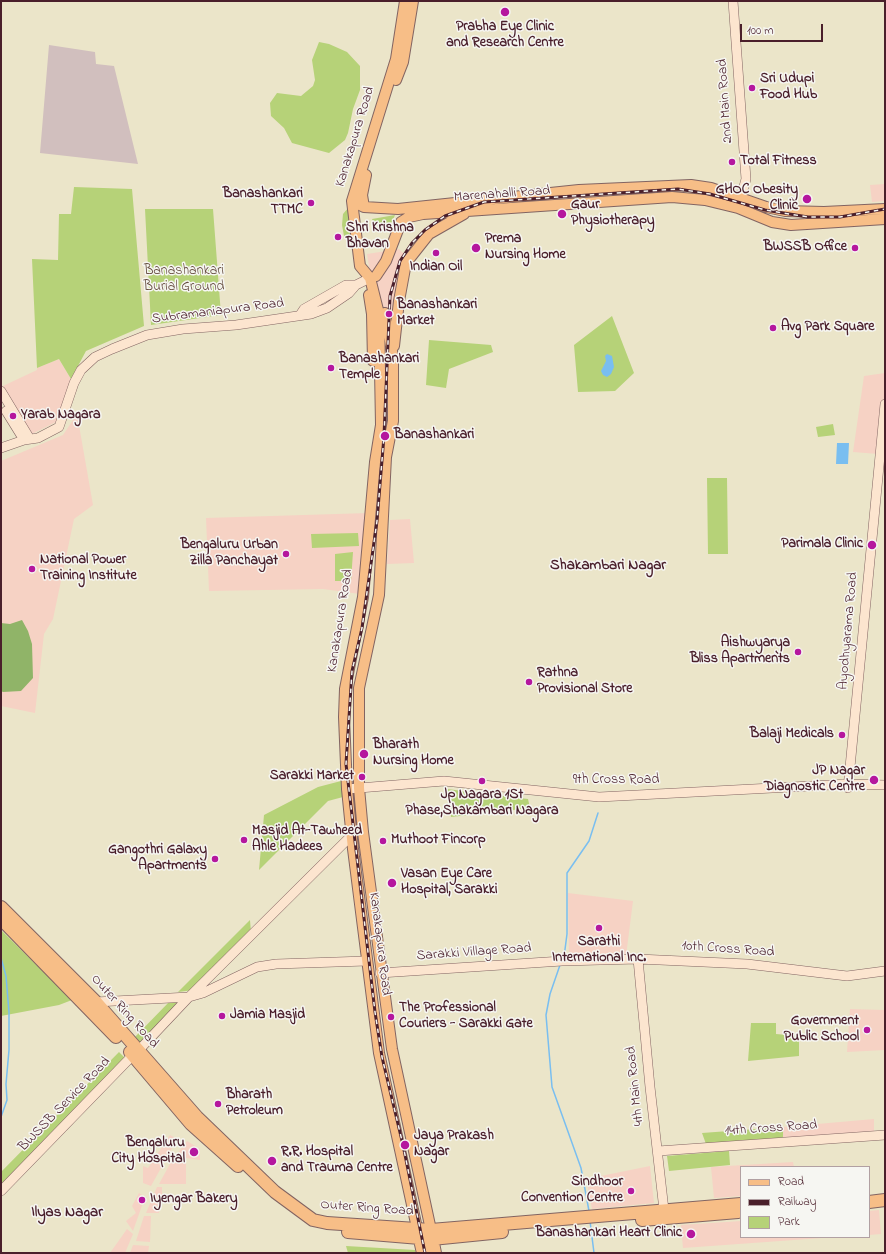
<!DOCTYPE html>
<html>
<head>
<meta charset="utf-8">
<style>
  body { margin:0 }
  #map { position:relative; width:886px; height:1254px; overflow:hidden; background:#ebe5c9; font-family:"Indie Flower",sans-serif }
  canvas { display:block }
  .frame { position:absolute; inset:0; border:2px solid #4a1f2b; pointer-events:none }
  .legend { position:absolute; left:740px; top:1166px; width:130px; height:72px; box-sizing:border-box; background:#f6f6f2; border:1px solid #b1a0a2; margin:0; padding:5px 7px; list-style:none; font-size:12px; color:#4a1f2b }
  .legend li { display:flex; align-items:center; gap:8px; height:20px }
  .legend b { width:20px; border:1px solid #b1a0a2 }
  .scale { position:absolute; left:740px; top:24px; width:83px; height:18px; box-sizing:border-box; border:2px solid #4a1f2b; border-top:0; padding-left:5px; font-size:12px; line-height:14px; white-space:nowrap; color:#4a1f2b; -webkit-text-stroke:3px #f6f6f2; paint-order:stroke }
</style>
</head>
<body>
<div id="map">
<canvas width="886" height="1254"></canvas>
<div class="frame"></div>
<ul class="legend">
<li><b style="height:5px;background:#f7be87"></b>Road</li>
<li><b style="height:5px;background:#4a1f2b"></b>Railway</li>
<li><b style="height:11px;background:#b6d278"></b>Park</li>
</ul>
<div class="scale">100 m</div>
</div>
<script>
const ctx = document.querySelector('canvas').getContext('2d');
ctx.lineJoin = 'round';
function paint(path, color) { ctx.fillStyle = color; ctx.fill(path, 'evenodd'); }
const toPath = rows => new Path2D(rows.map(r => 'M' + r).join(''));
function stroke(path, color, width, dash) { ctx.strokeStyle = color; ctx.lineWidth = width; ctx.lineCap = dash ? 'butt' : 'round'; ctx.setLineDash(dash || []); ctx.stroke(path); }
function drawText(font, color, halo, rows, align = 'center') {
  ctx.font = font + ' "Indie Flower",sans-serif'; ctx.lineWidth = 3; ctx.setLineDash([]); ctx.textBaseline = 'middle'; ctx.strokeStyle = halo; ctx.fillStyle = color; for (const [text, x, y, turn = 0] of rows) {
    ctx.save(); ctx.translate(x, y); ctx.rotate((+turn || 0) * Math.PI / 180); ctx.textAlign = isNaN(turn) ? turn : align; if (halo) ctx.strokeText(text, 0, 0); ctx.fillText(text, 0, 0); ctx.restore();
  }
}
paint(toPath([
  [885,184,885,201,872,202,870,185],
  [399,249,413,263,407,271,398,337,381,339,367,254],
  [59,359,71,379,56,422,30,435,3,386,37,370,37,368],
  [885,373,885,390,878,454,853,452,864,376],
  [77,414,93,505,74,519,53,619,44,634,35,713,1,706,1,461,63,435],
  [369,513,360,594,323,589,209,591,206,518],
  [410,519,414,563,387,564,390,520],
  [568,893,633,901,626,956,569,957],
  [850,1009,885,1010,885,1050,847,1052],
  [874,1119,874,1131,783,1138,783,1127],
  [170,1135,177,1139,151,1186,143,1183,143,1166,148,1168],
  [187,1141,200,1149,200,1160,186,1158,186,1184,159,1184,171,1162],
  [793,1162,794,1167,741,1167,741,1196,714,1198,711,1167],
  [650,1166,654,1203,592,1209,586,1179],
  [157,1187,162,1187,162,1200,160,1201,159,1213,146,1213],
  [139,1193,145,1197,133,1231,126,1221,136,1213,132,1206],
  [879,1210,881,1234,869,1235,869,1211],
  [144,1216,151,1216,150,1242,136,1241],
  [741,1221,741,1237,836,1237,683,1248,681,1225],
  [127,1229,133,1234,125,1253,110,1253],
  [133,1245,149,1246,148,1253,130,1253]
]), '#f6d2c4');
paint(toPath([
  [49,45,95,52,96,64,114,66,138,164,40,153]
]), '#d1bfbe');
paint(toPath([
  [319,42,329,44,347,52,360,66,360,90,353,109,348,133,345,140,329,153,292,143,284,128,271,116,270,103,277,93,301,96,313,86,315,80,312,60],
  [74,187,132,189,144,326,86,351,71,379,59,359,37,368,32,259,58,260,59,214,71,214],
  [348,208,351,242,344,236,342,225,343,214],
  [145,209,213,209,221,315,151,325],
  [395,215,392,222,386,224,379,226,374,224,372,219],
  [612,316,634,373,615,391,578,392,574,345],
  [429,340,491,345,493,352,449,369,446,388,426,385],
  [833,424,835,435,818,437,816,427],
  [707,478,727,478,728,554,708,554],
  [358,533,359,546,312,548,311,534],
  [353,552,351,581,335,581,335,554],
  [341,781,343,797,328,801,259,870,264,815,318,787],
  [447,789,528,799,530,808,451,817],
  [250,920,251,932,194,990,178,992],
  [1,930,72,1000,59,1005,1,1016],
  [170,1001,183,1002,140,1045,133,1039],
  [751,1023,776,1023,776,1034,799,1036,799,1056,748,1061],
  [119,1052,126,1059,1,1188,1,1172],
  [783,1127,783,1138,706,1144,702,1133],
  [729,1151,730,1165,669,1171,667,1156],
  [346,1246,415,1250,416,1253,348,1253]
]), '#b6d278');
paint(toPath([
  [22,620,28,631,32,644,33,678,21,691,3,692,1,691,1,623,10,624]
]), '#90b468');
paint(toPath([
  [607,354,612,356,614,367,611,374,607,377,603,375,601,371,606,361,605,356],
  [837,443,849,443,848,464,836,464]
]), '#79bef0');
stroke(toPath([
  [564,957,567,934,567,873,589,841,598,813],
  [1,958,6,976,9,1012,9,1050,6,1084,7,1100,1,1117],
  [560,965,550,994,546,1015,552,1087,581,1168,589,1211],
  [590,1221,594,1253]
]), '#79bef0', 1.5);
const secondary = toPath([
  [733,1,746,179,739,205],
  [300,315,304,309,346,285,356,285],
  [1,391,30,439],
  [6,411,24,440],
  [1,448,24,440,38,438,59,427,74,383,81,370,95,357,112,349,147,335,183,329,236,325,311,314,327,308,349,293,356,285,370,278],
  [848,788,885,404],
  [347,789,444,781,599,797,849,784,885,785],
  [638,959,650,1087,664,1210],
  [380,973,562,961,638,959,747,964,847,976,885,971],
  [96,1002,189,997,203,993,257,967,276,964,366,961],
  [139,1050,189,997,352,835],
  [658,1151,885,1135],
  [1,1191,133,1055]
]);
const primary = toPath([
  [405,1,396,59,352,201,360,266,370,278,379,314,381,425,375,462,363,597,345,689,344,717,347,789,353,849,379,1053,417,1228],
  [396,80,403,62,413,1],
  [352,201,364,207,398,209,579,190,691,185,711,188,766,207,785,211,824,212,885,209],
  [364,207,362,195,366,175],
  [376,276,386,261,401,222,409,217,423,214,672,197,705,200,738,208,772,222,791,225,885,219],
  [369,295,372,314,373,361],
  [385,313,393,357,393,421,386,457,379,595,359,688,359,788,363,832,392,1049,431,1230],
  [394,346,399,301,406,263,429,234,464,214]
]);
const highway = toPath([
  [1,907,96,1002,197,1117,275,1192,313,1220,327,1223,431,1230,741,1204],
  [1,919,116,1037],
  [130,1052,191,1124,238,1166],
  [869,1202,885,1200],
  [642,1220,738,1212],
  [418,1231,423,1253],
  [348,1232,432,1239,502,1232],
  [431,1233,435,1253]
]);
stroke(secondary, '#826462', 10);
stroke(primary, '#826462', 12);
stroke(highway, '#826462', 14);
stroke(secondary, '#fce5cf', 9);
stroke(primary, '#f7be87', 10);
stroke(highway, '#f7be87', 12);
const rail = toPath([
  [425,1253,403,1145,382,1057,375,1012,346,764,352,671,362,628,377,521,384,436,390,296,400,261,412,243,425,230,445,216,484,202,678,189,710,194,765,210,808,217,840,217,885,209]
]);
stroke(rail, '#4a1f2b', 3);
stroke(rail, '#f6f6f2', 1.5, [4.5]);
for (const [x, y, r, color] of [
  [505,12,5,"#b5179e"],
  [752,88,4,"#b5179e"],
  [732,162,4,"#b5179e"],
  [807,199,5,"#b5179e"],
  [311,203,4,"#b5179e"],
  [562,214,5,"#b5179e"],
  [338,237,4,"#b5179e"],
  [476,248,5,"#b5179e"],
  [855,248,4,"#b5179e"],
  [436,253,4,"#b5179e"],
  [389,314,4,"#b5179e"],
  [773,328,4,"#b5179e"],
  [331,368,4,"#b5179e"],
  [13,416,4,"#b5179e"],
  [385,436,5,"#b5179e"],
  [872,545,5,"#b5179e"],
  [286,554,4,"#b5179e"],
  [32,569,4,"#b5179e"],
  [798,652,4,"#b5179e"],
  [529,682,4,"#b5179e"],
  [842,735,4,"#b5179e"],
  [364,754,5,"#b5179e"],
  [362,777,4,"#b5179e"],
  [874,780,5,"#b5179e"],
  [482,781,4,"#b5179e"],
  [244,840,4,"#b5179e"],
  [383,841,4,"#b5179e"],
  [215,859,4,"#b5179e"],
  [392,883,5,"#b5179e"],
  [599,928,4,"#b5179e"],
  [222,1016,4,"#b5179e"],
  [391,1017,4,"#b5179e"],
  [867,1030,4,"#b5179e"],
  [218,1104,4,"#b5179e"],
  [405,1145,5,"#b5179e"],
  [194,1152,5,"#b5179e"],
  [272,1161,5,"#b5179e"],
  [631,1191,4,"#b5179e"],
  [142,1200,4,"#b5179e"],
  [691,1234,5,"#b5179e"]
]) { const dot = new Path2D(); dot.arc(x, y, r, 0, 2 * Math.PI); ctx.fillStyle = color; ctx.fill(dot); stroke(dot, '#f6f6f2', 1.5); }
drawText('bold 14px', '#4a1f2b', '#f6f6f2', [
  ["Prabha Eye Clinic",505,28,"center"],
  ["and Research Centre",505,44,"center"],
  ["Sri Udupi",760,80],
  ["Food Hub",760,96],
  ["Total Fitness",740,162],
  ["GHOC Obesity",798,191,"right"],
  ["Clinic",798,207,"right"],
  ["Banashankari",303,195,"right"],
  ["TTMC",303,211,"right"],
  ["Gaur",571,206],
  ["Physiotherapy",571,222],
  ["Shri Krishna",346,229],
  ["Bhavan",346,245],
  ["Prema",485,240],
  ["Nursing Home",485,256],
  ["BWSSB Office",847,248,"right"],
  ["Indian Oil",436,268,"center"],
  ["Banashankari",397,306],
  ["Market",397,322],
  ["Avg Park Square",781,328],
  ["Banashankari",339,360],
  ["Temple",339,376],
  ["Yarab Nagara",21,416],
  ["Banashankari",394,436],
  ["Parimala Clinic",863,545,"right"],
  ["Bengaluru Urban",278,546,"right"],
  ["Zilla Panchayat",278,562,"right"],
  ["National Power",40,561],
  ["Training Institute",40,577],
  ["Aishwyarya",790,644,"right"],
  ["Bliss Apartments",790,660,"right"],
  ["Rathna",537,674],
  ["Provisional Store",537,690],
  ["Balaji Medicals",834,735,"right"],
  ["Bharath",373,746],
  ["Nursing Home",373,762],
  ["JP Nagar",865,772,"right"],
  ["Diagnostic Centre",865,788,"right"],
  ["Sarakki Market",354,777,"right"],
  ["Jp Nagara 1St",482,796,"center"],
  ["Phase,Shakambari Nagara",482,812,"center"],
  ["Masjid At-Tawheed",252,832],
  ["Ahle Hadees",252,848],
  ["Muthoot Fincorp",391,841],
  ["Gangothri Galaxy",207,851,"right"],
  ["Apartments",207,867,"right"],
  ["Vasan Eye Care",401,875],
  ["Hospital, Sarakki",401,891],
  ["Sarathi",599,943,"center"],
  ["International Inc.",599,959,"center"],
  ["The Professional",399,1009],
  ["Couriers - Sarakki Gate",399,1025],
  ["Jamia Masjid",230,1016],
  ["Government",859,1022,"right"],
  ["Public School",859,1038,"right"],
  ["Bharath",226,1096],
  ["Petroleum",226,1112],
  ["Jaya Prakash",414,1137],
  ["Nagar",414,1153],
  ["Bengaluru",185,1144,"right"],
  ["City Hospital",185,1160,"right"],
  ["R.R. Hospital",281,1153],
  ["and Trauma Centre",281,1169],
  ["Sindhoor",623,1183,"right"],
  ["Convention Centre",623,1199,"right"],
  ["Iyengar Bakery",150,1200],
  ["Banashankari Heart Clinic",682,1234,"right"]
], 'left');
drawText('14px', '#4a1f2b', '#f6f6f2', [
  ["2nd Main Road",726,101,-94],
  ["Kanakapura Road",356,137,-73],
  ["Marenahalli Road",502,195,-4],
  ["Subramaniapura Road",218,312,-7],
  ["Kanakapura Road",341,621,-81],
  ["Ayodhyarama Road",849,631,-85],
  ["9th Cross Road",616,781],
  ["Kanakapura Road",379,944,83],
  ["10th Cross Road",728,950,4],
  ["Sarakki Village Road",474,953,-4],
  ["Outer Ring Road",124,1012,48],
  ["4th Main Road",636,1086,-96],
  ["BWSSB Service Road",65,1105,-46],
  ["14th Cross Road",771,1129,-4],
  ["Outer Ring Road",367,1209,4]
]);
drawText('14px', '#654c3e', '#f6f6f2', [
  ["Banashankari",184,272],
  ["Burial Ground",184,288]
]);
drawText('bold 15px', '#4a1f2b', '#f6f6f2', [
  ["Shakambari Nagar",608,567],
  ["Ilyas Nagar",67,1214]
]);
</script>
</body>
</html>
